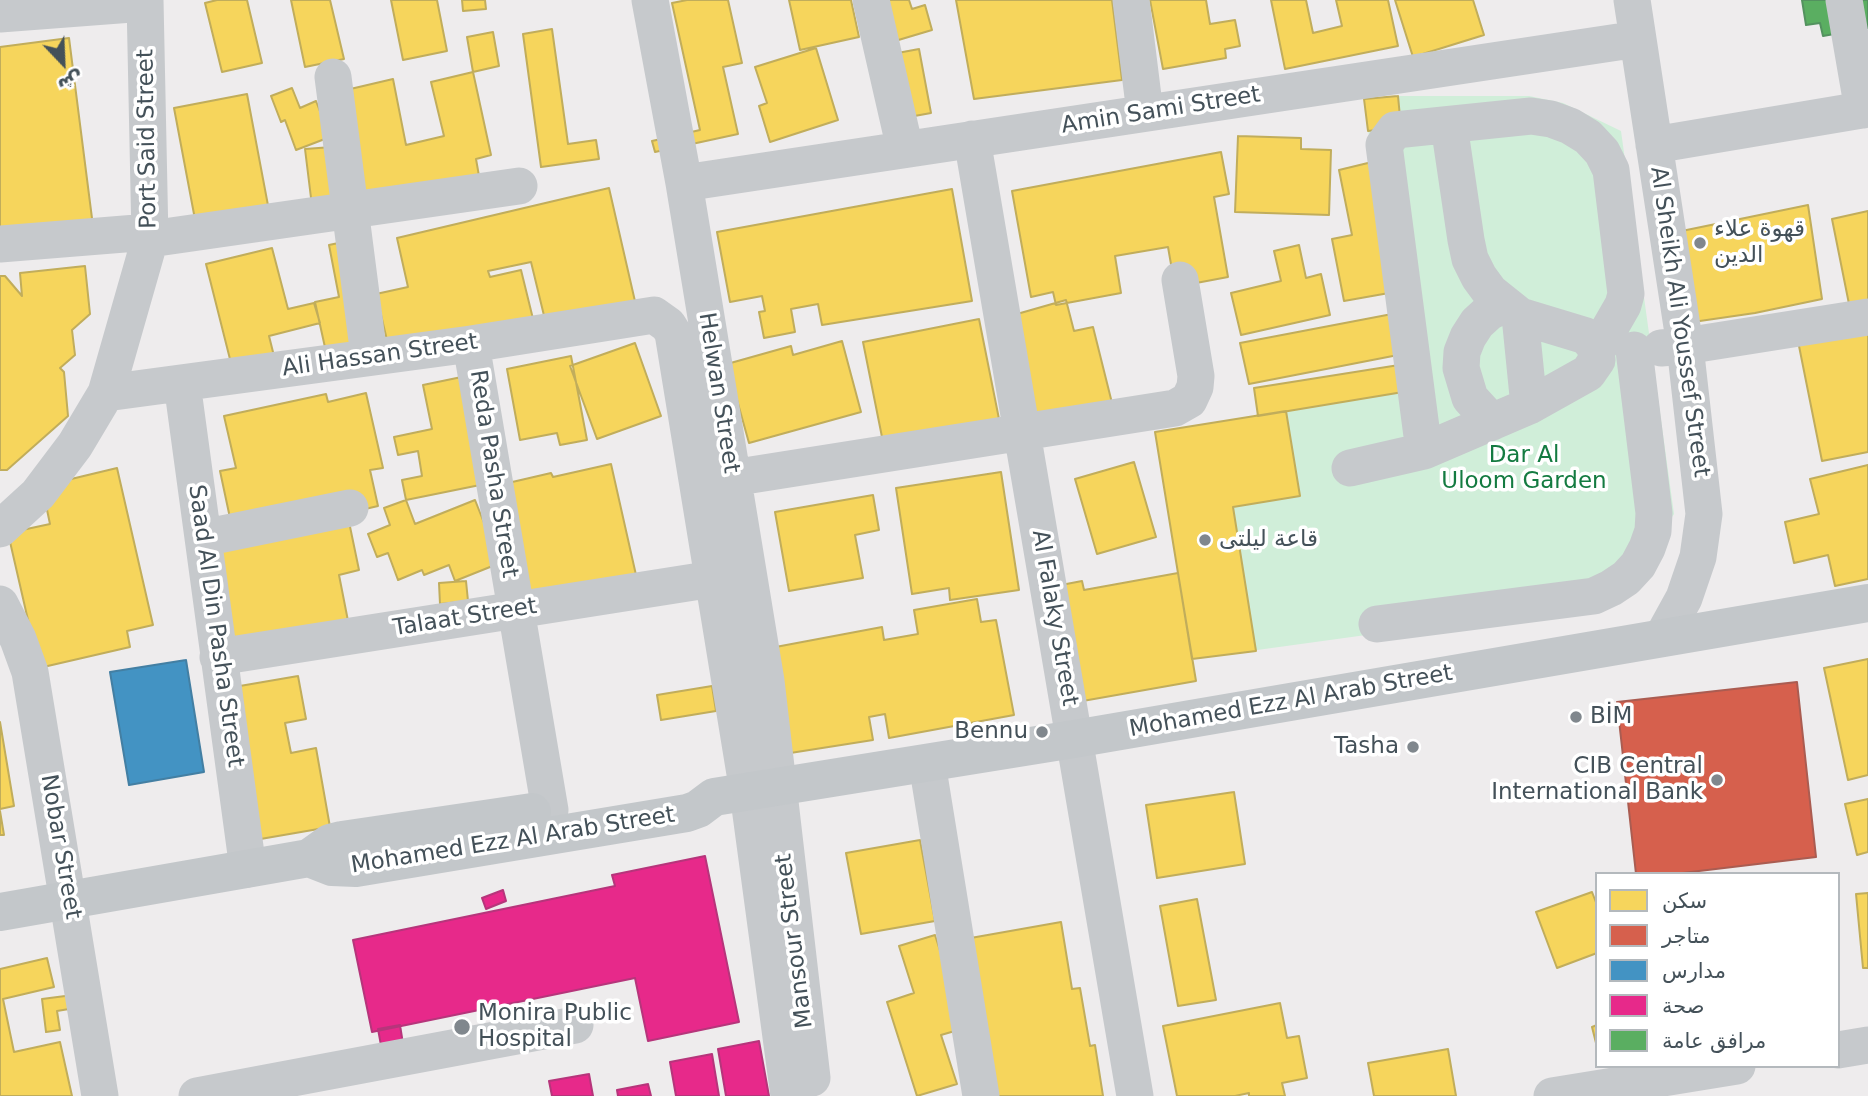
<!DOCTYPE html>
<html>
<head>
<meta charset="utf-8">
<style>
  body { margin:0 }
  #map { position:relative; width:1868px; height:1096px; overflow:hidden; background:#eeeced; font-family:"DejaVu Sans","Noto Sans Arabic",sans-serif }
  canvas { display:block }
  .legend { position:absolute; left:1595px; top:872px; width:245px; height:196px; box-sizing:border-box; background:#fff; border:2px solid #b4b9bd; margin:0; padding:9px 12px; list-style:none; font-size:21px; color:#445159 }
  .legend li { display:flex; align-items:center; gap:14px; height:35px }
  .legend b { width:35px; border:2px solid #b4b9bd }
  .north { position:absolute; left:28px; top:28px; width:70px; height:70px; -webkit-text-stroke:5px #fff; paint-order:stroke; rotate:157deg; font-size:19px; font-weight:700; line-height:28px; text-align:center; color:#445159 }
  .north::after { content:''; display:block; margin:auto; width:24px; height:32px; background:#445159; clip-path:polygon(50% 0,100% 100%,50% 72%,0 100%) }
</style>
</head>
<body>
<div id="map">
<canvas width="1868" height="1096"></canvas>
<ul class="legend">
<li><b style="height:19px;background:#f6d55c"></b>سكن</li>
<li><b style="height:19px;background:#d6604d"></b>متاجر</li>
<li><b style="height:19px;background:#4393c3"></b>مدارس</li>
<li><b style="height:19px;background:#e7298a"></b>صحة</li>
<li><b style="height:19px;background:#5aae61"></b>مرافق عامة</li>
</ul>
<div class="north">ش</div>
</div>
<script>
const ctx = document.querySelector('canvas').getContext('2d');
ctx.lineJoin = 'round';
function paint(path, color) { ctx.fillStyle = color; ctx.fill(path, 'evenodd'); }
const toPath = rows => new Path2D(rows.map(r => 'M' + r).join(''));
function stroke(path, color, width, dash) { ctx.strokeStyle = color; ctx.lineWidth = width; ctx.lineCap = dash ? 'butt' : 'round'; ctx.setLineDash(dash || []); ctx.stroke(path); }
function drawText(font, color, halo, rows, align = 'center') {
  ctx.font = font + ' "DejaVu Sans","Noto Sans Arabic",sans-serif'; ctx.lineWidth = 7; ctx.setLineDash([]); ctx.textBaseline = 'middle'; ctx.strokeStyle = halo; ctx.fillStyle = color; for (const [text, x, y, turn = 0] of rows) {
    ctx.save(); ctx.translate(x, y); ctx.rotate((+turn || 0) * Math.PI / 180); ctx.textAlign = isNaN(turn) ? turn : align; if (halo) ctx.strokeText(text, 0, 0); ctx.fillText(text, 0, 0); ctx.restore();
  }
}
paint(toPath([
  [1398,96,1529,96,1563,103,1621,131,1674,514,1620,600,1192,659,1155,432,1403,392,1364,99]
]), '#d0eed9');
const homes = toPath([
  [217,0,247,0,262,63,222,72,205,3,217,0],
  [291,0,330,0,344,59,305,67,291,0],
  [391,0,437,0,447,51,403,60,391,0],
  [462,0,485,0,486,9,463,11,462,0],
  [687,0,728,0,742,63,723,67,738,134,655,152,652,141,700,130,672,3,687,0],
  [789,0,851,0,859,37,800,50,789,0],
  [873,0,909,0,912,9,925,5,932,30,885,44,873,0],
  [956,0,1112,0,1122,80,974,99,956,0],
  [1150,0,1206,0,1210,24,1235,20,1240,46,1225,49,1226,58,1163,69,1150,0],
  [1271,0,1306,0,1313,33,1342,26,1336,0,1388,0,1398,46,1285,69,1271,0],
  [1395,0,1473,0,1484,35,1413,57,1395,0],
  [552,29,568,144,596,140,599,159,541,167,523,34,552,29],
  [493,32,499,66,473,72,467,37,493,32],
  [69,38,94,234,0,246,0,47,69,38],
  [816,48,838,120,770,142,759,106,767,103,755,67,816,48],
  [919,49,931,113,887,121,876,57,919,49],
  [473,72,491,155,476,159,479,176,355,205,329,94,393,79,406,145,444,136,431,82,473,72],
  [292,88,300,108,316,101,330,137,296,150,285,120,281,122,271,96,292,88],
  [247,94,270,216,197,230,174,108,247,94],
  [1398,96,1400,117,1384,129,1368,131,1364,99,1398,96],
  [1238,136,1301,138,1301,149,1331,150,1329,215,1235,212,1238,136],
  [332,147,338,202,312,206,305,149,332,147],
  [1221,152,1229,194,1214,197,1228,277,1175,287,1168,247,1115,256,1121,293,1056,305,1053,292,1031,297,1012,191,1221,152],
  [1372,162,1389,293,1344,301,1332,239,1352,235,1339,170,1372,162],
  [609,188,637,310,548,332,531,262,488,271,490,277,521,270,535,327,392,361,376,294,408,287,397,238,609,188],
  [952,189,972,301,822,325,818,304,791,309,795,332,764,338,759,312,765,311,762,296,730,302,717,232,952,189],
  [1808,205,1822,299,1755,313,1686,323,1672,233,1808,205],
  [1868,211,1868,316,1852,319,1832,219,1868,211],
  [357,239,363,354,328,361,315,302,339,297,329,245,357,239],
  [1299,245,1306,278,1321,274,1330,315,1241,335,1231,293,1281,281,1274,251,1299,245],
  [272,248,288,309,314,303,320,323,269,336,277,368,235,379,206,264,272,248],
  [85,266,90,314,72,330,75,355,60,368,64,372,68,416,7,470,0,470,0,276,5,276,22,296,20,273,85,266],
  [1066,300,1074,331,1093,327,1114,411,1024,433,996,320,1066,300],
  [1392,314,1398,355,1249,384,1240,343,1392,314],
  [979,319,1001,429,885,452,863,342,979,319],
  [1868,330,1868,452,1822,461,1798,341,1868,330],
  [842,341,861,412,749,443,727,364,791,346,793,355,842,341],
  [635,343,661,416,597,439,570,366,635,343],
  [571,356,587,440,560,445,557,433,520,440,507,369,571,356],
  [1399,365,1403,392,1258,416,1254,388,1399,365],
  [476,374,480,485,406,500,402,480,422,476,418,451,398,455,394,437,432,429,423,385,476,374],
  [366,393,383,468,370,470,378,506,361,510,230,518,220,471,236,468,224,416,326,394,328,402,366,393],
  [1286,411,1300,496,1233,507,1256,651,1192,659,1155,432,1286,411],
  [1134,462,1156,537,1097,554,1075,479,1134,462],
  [611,464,636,575,521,601,495,486,551,473,553,477,611,464],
  [1868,465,1868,579,1835,586,1828,555,1794,563,1785,522,1819,514,1810,479,1868,465],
  [117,468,153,625,127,631,130,647,39,668,8,533,50,524,42,486,117,468],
  [1001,472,1019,590,950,600,949,588,912,594,896,488,1001,472],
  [873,495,879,530,855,535,863,578,789,591,775,512,873,495],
  [406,500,415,524,475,500,500,563,455,581,449,565,424,575,422,570,398,580,388,553,377,557,368,534,390,525,384,508,406,500],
  [348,517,359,570,339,575,349,626,236,649,214,545,348,517],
  [1178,573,1196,681,1077,702,1056,586,1082,581,1084,590,1178,573],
  [466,581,468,601,440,604,439,583,466,581],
  [977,599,981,622,996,620,1014,715,889,738,885,714,869,717,873,740,784,754,765,649,882,627,884,640,918,634,914,610,977,599],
  [1868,659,1868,775,1848,780,1824,668,1868,659],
  [298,676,306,719,285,723,291,753,316,748,330,827,249,841,234,687,298,676],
  [712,686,716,711,661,720,657,695,712,686],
  [0,722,14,806,0,809,0,722],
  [1234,792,1245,864,1157,878,1146,805,1234,792],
  [1868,799,1868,852,1857,855,1845,804,1868,799],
  [0,811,4,835,0,835,0,811],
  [920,840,935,921,861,934,846,853,920,840],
  [1592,892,1597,905,1597,953,1557,968,1536,912,1592,892],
  [1868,893,1868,968,1863,968,1856,894,1868,893],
  [1197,899,1216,1000,1178,1006,1160,906,1197,899],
  [1061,922,1072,989,1080,988,1090,1046,1095,1045,1103,1096,991,1096,965,939,1061,922],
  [935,935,965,1028,941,1035,957,1084,917,1096,887,1002,914,993,899,946,935,935],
  [47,958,54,987,3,999,14,1052,60,1042,72,1096,0,1096,0,969,47,958],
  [73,995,75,1008,57,1011,60,1030,46,1032,42,999,73,995],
  [1280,1003,1287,1038,1299,1036,1307,1078,1282,1083,1285,1096,1249,1096,1249,1093,1235,1096,1177,1096,1163,1026,1280,1003],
  [1597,1025,1597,1047,1592,1027,1597,1025],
  [1448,1049,1456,1096,1374,1096,1368,1063,1448,1049]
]);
paint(homes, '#f6d55c');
stroke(homes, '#c1ad5b', 2);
const shops = toPath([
  [1797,682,1816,857,1674,874,1636,874,1617,702,1797,682]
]);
paint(shops, '#d6604d');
stroke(shops, '#aa5c51', 2);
const schools = toPath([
  [186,660,204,772,129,785,110,672,186,660]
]);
paint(schools, '#4393c3');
stroke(schools, '#437fa3', 2);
const health = toPath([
  [705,856,739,1022,648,1041,635,978,372,1032,353,940,615,886,612,875,705,856],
  [503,890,506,901,486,909,482,898,503,890],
  [400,1025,406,1063,385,1067,378,1029,400,1025],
  [759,1041,769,1096,726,1096,718,1049,759,1041],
  [712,1054,719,1096,676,1096,670,1062,712,1054],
  [589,1074,593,1096,552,1096,549,1081,589,1074],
  [648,1084,651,1096,618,1096,617,1090,648,1084]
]);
paint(health, '#e7298a');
stroke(health, '#b6357b', 2);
const public = toPath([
  [1802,0,1868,0,1868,28,1823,36,1820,23,1806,25,1802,0]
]);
paint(public, '#5aae61');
stroke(public, '#53925f', 2);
stroke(toPath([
  [650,0,684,183,766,681,812,1078],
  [871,0,905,149],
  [1131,0,1145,113],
  [1632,0,1685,346,1704,514,1698,557,1684,598,1662,638],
  [1844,0,1863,110],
  [0,14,145,3],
  [333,77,369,356],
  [972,139,1135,1096],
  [1654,145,1868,109],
  [684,183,1638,39],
  [150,239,519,186],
  [0,244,149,232],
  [1520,316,1529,406],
  [471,344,550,810],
  [1661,348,1685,346,1868,317],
  [182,383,248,869],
  [106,393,471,344,654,315,668,325,673,333,748,792,789,1096],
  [1492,422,1470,398,1461,368,1462,352,1468,337,1477,323,1489,312,1504,305],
  [1424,451,1384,145,1395,130,1531,116,1551,119,1570,126,1588,137,1602,152,1611,170,1626,294,1623,305,1596,352],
  [1350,468,1424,451,1529,406,1588,373,1597,360,1595,346,1586,336,1520,316,1490,292,1479,277,1470,259,1466,240,1449,125],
  [732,478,1175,408,1189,400,1195,387,1196,376,1180,280],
  [0,529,38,494,75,445,106,393,150,239,145,0],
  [203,538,350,508],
  [0,604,18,639,30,672,100,1096],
  [1377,624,1594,596,1611,588,1626,578,1638,565,1647,548,1653,531,1654,513,1634,350],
  [218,657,713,579],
  [927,763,981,1096],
  [1838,1050,1868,1045],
  [197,1096,575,1025],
  [1552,1096,1737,1066]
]), '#c6c9cc', 37);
stroke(toPath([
  [309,858,332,867,356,868,687,813,698,809,714,797,1074,739,1868,603],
  [0,912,309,858,330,843,342,840,532,812]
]), '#c3c7ca', 38);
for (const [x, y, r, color] of [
  [1700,243,7,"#80878d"],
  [1205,540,7,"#80878d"],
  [1576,717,7,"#80878d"],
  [1042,732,7,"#80878d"],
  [1413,747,7,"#80878d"],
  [1717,780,7,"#80878d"],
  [462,1027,9,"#80878d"]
]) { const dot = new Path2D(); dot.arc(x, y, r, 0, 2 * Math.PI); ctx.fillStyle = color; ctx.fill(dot); stroke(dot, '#fff', 2.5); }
drawText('23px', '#445159', '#fff', [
  ["Amin Sami Street",1161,111,-9],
  ["Port Said Street",148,139,-91],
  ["Al Sheikh Ali Youssef Street",1679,322,82],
  ["Ali Hassan Street",380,356,-8],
  ["Helwan Street",718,393,81],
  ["Reda Pasha Street",493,474,81],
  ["Talaat Street",465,618,-9],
  ["Al Falaky Street",1054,618,80],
  ["Saad Al Din Pasha Street",215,626,82],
  ["Mohamed Ezz Al Arab Street",1291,702,-10],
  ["Mohamed Ezz Al Arab Street",513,841,-9],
  ["Nobar Street",60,847,80],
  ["Mansour Street",795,941,-97]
]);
drawText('23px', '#445159', '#fff', [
  ["قهوة علاء",1714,230],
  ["الدين",1714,256],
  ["قاعة ليلتى",1219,540],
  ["BİM",1590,717],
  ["Bennu",1028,732,"right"],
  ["Tasha",1399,747,"right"],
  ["CIB Central",1703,767,"right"],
  ["International Bank",1703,793,"right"],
  ["Monira Public",478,1014],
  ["Hospital",478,1040]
], 'left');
drawText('23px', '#147b41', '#fff', [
  ["Dar Al",1524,456],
  ["Uloom Garden",1524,482]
]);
</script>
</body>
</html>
